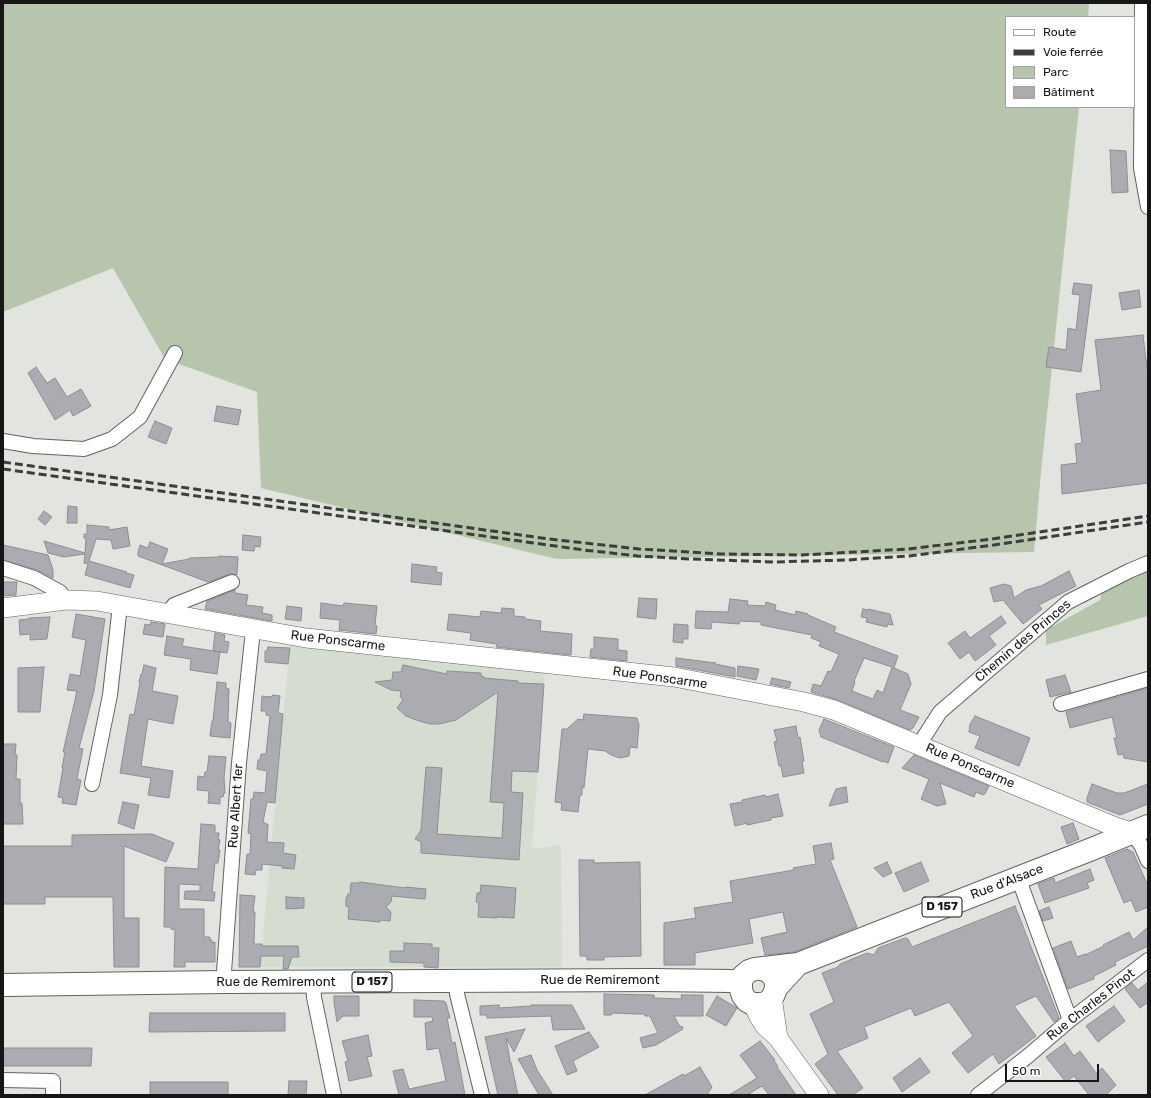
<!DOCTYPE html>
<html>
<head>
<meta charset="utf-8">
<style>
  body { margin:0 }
  #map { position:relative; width:1151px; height:1098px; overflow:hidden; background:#e1e4df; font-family:Rubik,sans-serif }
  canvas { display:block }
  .frame { position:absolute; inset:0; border:4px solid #151615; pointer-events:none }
  .legend { position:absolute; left:1005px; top:16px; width:130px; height:92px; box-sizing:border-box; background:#fff; border:1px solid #a1a2a1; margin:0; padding:5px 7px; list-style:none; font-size:12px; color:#151615 }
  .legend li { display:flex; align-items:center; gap:8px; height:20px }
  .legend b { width:20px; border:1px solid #a1a2a1 }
  .scale { position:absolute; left:1005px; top:1064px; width:94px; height:18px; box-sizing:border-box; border:2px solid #151615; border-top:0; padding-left:5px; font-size:12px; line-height:14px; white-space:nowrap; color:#151615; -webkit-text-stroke:3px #fff; paint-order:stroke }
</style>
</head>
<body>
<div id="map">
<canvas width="1151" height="1098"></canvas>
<div class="frame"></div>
<ul class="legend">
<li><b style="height:5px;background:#fff"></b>Route</li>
<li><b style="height:5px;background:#3c3e3c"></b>Voie ferrée</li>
<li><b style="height:11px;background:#b6c5ab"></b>Parc</li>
<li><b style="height:11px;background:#abacb2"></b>Bâtiment</li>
</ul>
<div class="scale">50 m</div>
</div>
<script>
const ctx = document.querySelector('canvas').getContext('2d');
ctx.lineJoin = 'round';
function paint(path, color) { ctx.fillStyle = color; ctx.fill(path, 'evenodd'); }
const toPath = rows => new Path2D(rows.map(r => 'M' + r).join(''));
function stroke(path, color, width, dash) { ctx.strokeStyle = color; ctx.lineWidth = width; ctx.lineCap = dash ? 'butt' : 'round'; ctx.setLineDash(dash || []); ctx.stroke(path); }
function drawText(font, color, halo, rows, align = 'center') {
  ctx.font = font + ' Rubik,sans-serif'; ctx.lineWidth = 3; ctx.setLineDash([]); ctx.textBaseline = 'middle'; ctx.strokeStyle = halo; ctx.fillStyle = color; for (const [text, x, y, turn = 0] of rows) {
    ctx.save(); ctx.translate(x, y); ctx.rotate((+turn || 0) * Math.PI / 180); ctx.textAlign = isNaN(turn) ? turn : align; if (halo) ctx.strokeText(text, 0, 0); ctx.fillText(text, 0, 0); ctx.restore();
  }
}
paint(toPath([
  [290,644,545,670,532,849,561,845,562,967,260,967]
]), '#d5dcd0');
paint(toPath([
  [3,3,1089,3,1088,17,1006,17,1006,107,1079,107,1041,472,1034,552,557,559,261,488,257,392,165,359,113,268,3,312],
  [1148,568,1148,616,1046,645,1046,630,1100,600,1103,588]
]), '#b6c5ab');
const building = toPath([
  [1110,150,1126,151,1128,192,1112,193,1110,150],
  [1074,283,1092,285,1081,372,1046,367,1049,347,1066,350,1068,328,1076,330,1080,295,1072,294,1074,283],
  [1139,290,1141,307,1122,310,1119,293,1139,290],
  [1143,335,1148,376,1148,483,1062,494,1061,465,1077,463,1075,444,1082,443,1076,394,1101,390,1095,340,1143,335],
  [36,367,47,383,55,378,67,397,81,389,91,406,73,416,70,410,55,420,28,373,36,367],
  [217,406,241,410,238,425,214,421,217,406],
  [155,421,172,428,166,444,148,437,155,421],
  [68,506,77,507,77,523,67,523,68,506],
  [44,511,52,517,45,525,38,519,44,511],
  [87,525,109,527,109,530,127,527,130,546,113,549,111,540,96,539,89,561,127,572,126,573,134,575,130,588,85,575,88,564,84,563,85,554,64,557,48,553,44,541,85,553,86,538,84,538,84,534,87,534,87,525],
  [243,535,261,537,260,547,255,546,254,551,242,550,243,535],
  [150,542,168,549,162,564,189,559,189,558,219,557,219,556,238,557,237,575,234,574,229,574,208,582,138,556,138,552,140,545,148,548,150,542],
  [3,545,48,555,53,570,53,578,37,570,3,560,3,545],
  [412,564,437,567,436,572,442,573,441,585,411,582,412,564],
  [1069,571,1076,586,1039,605,1042,609,1023,624,1003,600,994,602,990,588,1004,584,1011,586,1014,598,1026,590,1041,586,1069,571],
  [3,582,17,582,16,595,3,596,3,582],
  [235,590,235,593,248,595,246,605,263,607,262,613,272,615,272,621,205,609,207,601,235,590],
  [639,598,657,599,656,619,637,617,639,598],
  [730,599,748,601,747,605,765,606,766,602,776,605,775,610,795,615,796,611,808,614,808,615,836,627,834,632,898,656,894,668,908,674,911,684,900,710,919,717,913,728,910,730,838,700,811,692,813,684,821,686,828,671,831,672,839,654,819,646,821,642,811,638,812,635,761,625,761,622,740,621,739,624,712,622,711,629,695,628,696,611,728,612,730,599],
  [864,658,892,667,883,693,877,690,873,699,852,691,855,682,854,681,864,658],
  [321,603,343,606,344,603,377,606,375,625,377,626,376,634,339,630,340,620,320,618,321,603],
  [287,606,302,608,301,621,285,619,287,606],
  [502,608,514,609,514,616,525,617,525,619,541,621,540,631,572,634,571,655,496,647,497,644,470,640,471,633,447,630,449,614,480,617,481,611,501,613,502,608],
  [863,609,868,610,868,609,890,614,893,625,887,624,887,627,866,622,867,618,861,617,863,609],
  [76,614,105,619,94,691,79,748,83,749,77,779,81,780,76,805,62,803,63,798,58,797,63,768,62,768,65,752,63,752,77,691,67,690,70,674,80,676,86,640,72,637,76,614],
  [1001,616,1006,623,989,636,996,645,975,661,969,652,960,659,948,643,965,631,970,638,1001,616],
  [50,617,47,639,30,640,30,634,20,635,19,620,29,619,29,618,50,617],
  [151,622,165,624,163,637,143,634,145,624,150,625,151,622],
  [674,624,688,625,688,639,683,639,683,643,673,642,674,624],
  [215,633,225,635,224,641,229,642,227,653,213,651,215,633],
  [167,636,184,639,182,646,220,652,217,674,190,670,191,659,164,655,167,636],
  [594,637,618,639,618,650,627,651,627,661,590,657,591,649,594,649,594,637],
  [268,647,290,648,288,664,265,662,265,651,267,651,268,647],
  [676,658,716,663,715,664,735,668,735,677,676,666,676,658],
  [144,665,156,668,152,691,178,696,173,724,148,719,141,766,173,771,169,798,148,795,151,778,120,773,130,714,134,715,140,683,139,682,141,674,142,674,144,665],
  [403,665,447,674,447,671,481,673,481,676,484,677,484,678,518,681,518,683,544,684,538,772,512,771,511,792,523,793,519,860,421,853,421,842,415,839,421,830,426,767,442,768,437,834,502,838,504,803,490,802,498,692,456,720,439,724,430,724,419,721,406,716,397,708,403,700,400,697,401,691,391,690,375,682,392,680,393,672,401,672,403,665],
  [738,666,759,669,756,680,737,676,738,666],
  [44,667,40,712,18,712,18,668,44,667],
  [1065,675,1071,692,1050,697,1046,680,1065,675],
  [772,678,791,682,789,688,770,684,772,678],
  [217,682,226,683,226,688,229,689,228,722,231,723,230,738,210,736,212,721,213,721,217,682],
  [1148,688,1148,762,1124,758,1123,754,1118,755,1114,738,1117,738,1112,717,1070,728,1066,712,1148,688],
  [273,695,280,696,278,713,283,714,275,803,267,802,263,822,265,823,265,824,268,824,267,842,284,843,283,853,296,855,294,869,282,868,283,866,262,864,262,870,256,870,255,875,245,874,247,854,250,854,251,834,248,833,251,799,253,799,254,792,265,793,267,771,257,769,258,760,260,760,261,754,266,754,270,716,266,715,266,711,261,711,262,696,271,697,273,695],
  [584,714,637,718,639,725,637,748,630,747,629,756,620,758,611,755,605,751,588,749,584,788,582,787,582,795,580,795,578,812,561,810,562,803,555,802,562,729,567,729,578,719,583,720,584,714],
  [975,716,1030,738,1019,766,975,748,980,736,969,732,970,724,975,716],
  [824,719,894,747,888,763,883,761,883,762,821,737,819,730,824,719],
  [796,726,798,738,800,737,804,761,802,762,804,773,783,777,781,766,779,766,774,742,777,741,774,730,796,726],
  [3,744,16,744,15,755,17,755,16,779,20,779,20,803,22,803,23,824,3,824,3,744],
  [914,755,989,786,985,794,984,794,983,795,976,792,974,797,940,783,946,804,937,806,921,799,929,779,902,768,914,755],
  [209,756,226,757,224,778,225,793,224,793,223,797,220,797,220,804,208,803,209,791,197,790,198,776,204,777,205,772,207,772,209,756],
  [1092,784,1117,793,1124,793,1148,784,1148,804,1120,815,1087,802,1087,798,1092,784],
  [846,787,848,802,829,806,836,789,846,787],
  [778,794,783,816,771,818,771,820,747,825,747,823,735,826,730,804,742,802,742,800,765,795,766,797,778,794],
  [123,802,139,805,134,829,118,823,123,802],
  [1073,823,1079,839,1067,844,1061,827,1073,823],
  [201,824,215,825,215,833,219,833,218,839,220,840,218,850,220,850,218,863,215,863,212,892,215,892,214,901,184,899,185,891,200,891,200,885,179,884,179,909,204,909,204,937,210,937,210,940,212,940,212,943,215,942,215,962,185,962,185,967,174,967,175,930,171,929,171,927,164,927,165,867,198,869,201,824],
  [152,834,174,843,166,862,124,846,124,918,139,918,139,967,114,967,113,897,45,897,45,904,3,904,3,846,72,846,72,835,152,834],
  [831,843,834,859,830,860,857,927,794,952,765,955,761,938,787,932,783,912,749,919,753,943,695,953,695,965,664,965,664,923,696,918,694,908,733,902,730,881,794,870,793,868,816,864,813,846,831,843],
  [1127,849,1133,852,1148,886,1148,907,1136,912,1131,900,1124,903,1105,858,1127,849],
  [579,860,594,860,594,863,640,862,641,956,604,957,604,960,587,960,587,956,580,956,579,860],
  [887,862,892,873,883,877,874,868,887,862],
  [921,862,929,881,904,892,895,873,921,862],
  [1090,869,1094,880,1087,883,1089,888,1045,903,1038,884,1054,878,1055,883,1090,869],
  [360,882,405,888,405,887,426,889,425,899,392,896,391,902,386,907,391,912,390,921,380,920,380,922,348,919,349,907,346,906,346,899,348,894,350,894,351,883,359,883,360,882],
  [481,885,516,888,514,918,497,917,497,918,478,917,479,903,476,902,477,893,480,893,481,885],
  [240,895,255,896,253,912,255,912,254,944,262,944,262,946,298,946,299,957,292,957,288,969,283,969,284,956,261,956,260,967,239,967,240,895],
  [286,897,304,898,304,908,286,909,286,897],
  [1015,906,1059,1018,1054,1022,1036,996,1014,1006,1036,1036,999,1064,993,1054,968,1073,952,1053,973,1036,949,1002,915,1016,911,1008,864,1027,868,1038,837,1051,863,1088,853,1095,838,1095,815,1064,828,1054,810,1014,834,1002,822,973,838,967,840,964,867,953,874,955,878,948,905,938,908,939,912,947,1015,906],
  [1049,907,1053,918,1043,921,1039,911,1049,907],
  [1148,927,1148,946,1115,962,1116,965,1094,976,1094,979,1068,989,1053,948,1071,941,1077,957,1085,954,1085,955,1104,946,1103,945,1129,932,1133,940,1148,927],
  [404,943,432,944,432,948,439,948,438,968,424,967,424,963,390,962,390,951,404,951,404,943],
  [1148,982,1148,1002,1140,1008,1125,989,1132,983,1138,990,1148,982],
  [604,994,654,995,654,998,682,999,681,995,703,995,703,1016,674,1016,680,1027,682,1026,683,1029,656,1045,643,1048,640,1038,658,1033,650,1016,645,1016,645,1014,637,1014,613,1013,611,1015,604,1015,604,994],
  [334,996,359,996,359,1016,343,1016,337,1022,334,1003,334,996],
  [717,996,737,1008,726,1026,706,1015,717,996],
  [414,1000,444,1001,446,1003,450,1018,447,1018,452,1043,455,1042,465,1095,399,1095,393,1071,403,1069,409,1089,446,1081,439,1048,427,1050,425,1023,433,1021,432,1017,414,1017,414,1000],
  [499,1005,499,1008,531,1006,531,1005,572,1005,585,1029,553,1030,551,1016,487,1018,487,1015,480,1015,480,1006,499,1005],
  [1114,1006,1125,1021,1098,1042,1086,1026,1114,1006],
  [150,1013,285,1013,285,1031,149,1032,150,1013],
  [525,1029,514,1052,506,1038,510,1060,509,1062,511,1062,518,1095,498,1095,485,1037,525,1029],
  [589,1032,599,1047,573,1061,577,1071,567,1075,555,1046,589,1032],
  [368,1035,372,1056,367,1057,372,1076,349,1081,345,1062,348,1061,342,1041,368,1035],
  [760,1041,775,1060,774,1061,778,1066,777,1067,796,1095,769,1095,762,1086,747,1095,729,1095,757,1078,740,1055,760,1041],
  [1065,1043,1074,1056,1080,1051,1096,1073,1102,1068,1116,1085,1106,1095,1089,1095,1074,1076,1066,1082,1046,1057,1065,1043],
  [3,1048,92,1048,91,1066,3,1066,3,1048],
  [531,1055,537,1070,553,1095,539,1095,518,1059,531,1055],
  [920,1058,930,1072,902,1092,893,1078,920,1058],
  [700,1067,712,1087,707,1095,645,1095,683,1074,684,1076,700,1067],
  [289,1081,307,1081,306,1095,288,1095,289,1081],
  [150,1082,228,1082,228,1095,150,1095,150,1082]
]);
paint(building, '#abacb2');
stroke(building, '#8d8e94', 1);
const street = toPath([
  [1142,3,1141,168,1148,207],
  [3,441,33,446,84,449,112,439,140,417,175,353],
  [3,568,34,578,60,592,66,600],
  [167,614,174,605,232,582],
  [1061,704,1148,679],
  [920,746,924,737,940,712,1068,602,1129,571,1148,563],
  [92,784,110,695,120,605],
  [1131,832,1141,845,1148,861],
  [1018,877,1070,1020],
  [456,981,457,994,482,1095],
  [224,982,224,972,239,763,253,630],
  [313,982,314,997,334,1095],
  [3,1080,53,1081,53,1095],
  [978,1095,1028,1056,1070,1020,1148,960]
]);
const secondary = toPath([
  [3,608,66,600,97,601,306,638,674,677,804,702,834,710,1113,826,1131,832],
  [772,997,778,1038],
  [753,1004,759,1017,765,1026,778,1038,819,1095]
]);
const primary = toPath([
  [798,964,1092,849,1148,826],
  [762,969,768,971,773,976,776,982,776,988,774,994,771,999,766,1003,760,1004,753,1004,747,1001,743,996,741,990,741,983,743,976,749,971,755,969,798,964,776,988],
  [3,985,224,982,653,980,731,981,741,983]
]);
stroke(street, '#60635e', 16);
stroke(secondary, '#60635e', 20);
stroke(primary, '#60635e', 24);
stroke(street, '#fff', 14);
stroke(secondary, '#fff', 19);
stroke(primary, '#fff', 22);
stroke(toPath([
  [3,462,549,539,639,549,720,554,802,555,908,549,992,539,1148,516],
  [3,469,584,550,638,556,691,559,774,562,847,560,909,556,994,545,1148,522]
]), '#3c3e3c', 3, [8, 4]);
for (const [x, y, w] of [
  [942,907,40],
  [372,982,40]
]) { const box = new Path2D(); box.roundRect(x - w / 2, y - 10, w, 20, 3); ctx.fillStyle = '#fff'; ctx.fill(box); stroke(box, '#151615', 1); }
drawText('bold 12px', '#151615', null, [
  ["D 157",942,907],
  ["D 157",372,982]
]);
drawText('13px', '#151615', '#fff', [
  ["Rue Ponscarme",338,641,7],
  ["Chemin des Princes",1023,641,-40],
  ["Rue Ponscarme",660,678,8],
  ["Rue Ponscarme",970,766,23],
  ["Rue Albert 1er",236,806,-86],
  ["Rue d'Alsace",1007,882,-21],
  ["Rue de Remiremont",600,980],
  ["Rue de Remiremont",276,982],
  ["Rue Charles Pinot",1091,1005,-38]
]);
</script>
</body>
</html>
